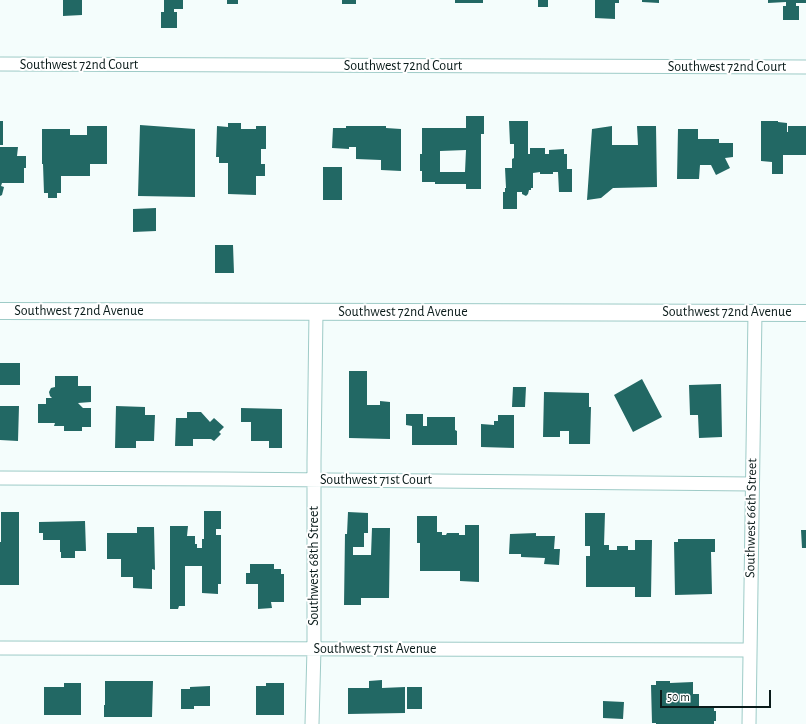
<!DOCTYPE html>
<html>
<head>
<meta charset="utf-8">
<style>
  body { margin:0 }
  #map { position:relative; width:806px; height:724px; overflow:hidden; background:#f4fdfc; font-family:"Alegreya Sans",sans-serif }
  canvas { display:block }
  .scale { position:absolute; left:660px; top:690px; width:111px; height:18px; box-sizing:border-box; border:2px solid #0a1b1a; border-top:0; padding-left:5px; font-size:12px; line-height:14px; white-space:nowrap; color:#0a1b1a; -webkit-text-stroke:3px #fff; paint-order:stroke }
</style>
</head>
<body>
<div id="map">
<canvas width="806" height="724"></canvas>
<div class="scale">50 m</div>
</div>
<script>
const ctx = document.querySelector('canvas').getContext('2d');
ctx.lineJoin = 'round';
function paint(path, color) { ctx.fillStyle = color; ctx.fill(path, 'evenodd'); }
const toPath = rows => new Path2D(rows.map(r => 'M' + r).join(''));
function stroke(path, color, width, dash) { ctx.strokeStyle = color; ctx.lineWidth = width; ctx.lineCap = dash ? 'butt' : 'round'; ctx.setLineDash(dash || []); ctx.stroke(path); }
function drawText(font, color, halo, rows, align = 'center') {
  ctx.font = font + ' "Alegreya Sans",sans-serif'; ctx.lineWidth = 4; ctx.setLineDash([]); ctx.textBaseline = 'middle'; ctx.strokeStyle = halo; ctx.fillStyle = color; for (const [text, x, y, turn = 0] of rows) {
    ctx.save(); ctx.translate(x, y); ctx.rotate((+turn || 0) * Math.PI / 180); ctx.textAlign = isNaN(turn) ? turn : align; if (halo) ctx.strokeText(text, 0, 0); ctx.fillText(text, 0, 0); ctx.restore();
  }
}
paint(toPath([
  [63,0,82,0,82,15,63,16],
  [164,0,183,0,183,9,174,9,174,12,177,12,177,28,161,28,161,12,164,12],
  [227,0,238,0,238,4,227,4],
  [342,0,356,0,356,4,342,4],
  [455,0,483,0,483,3,455,3],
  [538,0,548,0,548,7,538,7],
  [595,0,619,0,619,3,615,3,615,19,595,18],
  [642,0,659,0,659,3,642,2],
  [768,0,806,0,806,3,796,3,796,6,799,6,799,20,783,20,783,6,786,6,786,2,768,3],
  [466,116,484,116,484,134,481,134,481,189,466,189,466,184,435,184,435,182,422,182,422,171,420,171,420,154,422,154,422,128,466,128],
  [466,150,465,172,440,172,440,151],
  [0,121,3,121,3,145,0,145],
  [509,121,528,121,528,154,530,154,530,148,545,148,545,154,549,154,549,150,564,149,564,154,567,154,567,169,572,169,572,192,559,192,558,172,553,172,553,174,540,174,540,172,533,173,533,188,531,188,531,190,529,190,528,194,526,196,522,194,522,192,517,192,517,209,503,209,503,192,505,192,505,188,506,188,505,168,512,168,512,159,514,158,514,144,510,144],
  [761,121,778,121,778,122,787,123,787,132,788,132,788,126,806,126,806,155,783,155,783,174,772,174,772,162,761,161],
  [228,123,241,123,241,129,256,129,256,126,266,126,266,149,261,149,261,164,265,164,265,176,256,176,256,195,228,194,228,163,219,163,219,157,216,157,217,126,228,127],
  [140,125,195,129,195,197,138,196],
  [87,126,107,126,107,164,90,164,90,176,61,176,61,193,57,193,57,198,48,198,48,193,44,193,43,164,42,164,42,129,70,129,70,135,87,135],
  [346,126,386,126,386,128,401,129,401,171,381,170,381,160,356,159,356,147,349,147,349,149,332,148,333,128,346,128],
  [612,126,612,145,638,145,637,126,656,126,657,187,613,188,601,198,587,200,592,129],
  [678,129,698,129,698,139,719,139,719,143,733,143,733,157,725,158,730,168,716,175,711,165,700,165,699,179,677,179],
  [0,147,18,147,17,156,26,156,26,168,24,168,24,183,2,183,1,186,4,187,2,195,0,196],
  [323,167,342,167,342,200,323,200],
  [156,208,156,231,133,232,133,209],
  [215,245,233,245,234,273,215,273],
  [0,363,20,363,20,385,0,385],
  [349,371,367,371,367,405,380,405,380,401,390,402,390,439,349,438],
  [55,376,78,376,78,386,91,386,91,402,78,403,83,408,91,408,91,427,82,427,82,431,64,431,64,426,54,426,55,423,38,423,38,404,46,404,46,398,52,398,50,396,49,392,51,388,55,387],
  [642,379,662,417,633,432,614,395],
  [721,384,722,437,699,438,698,415,690,415,689,385],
  [513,387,526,387,525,407,512,407],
  [544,392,589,393,589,407,591,407,590,444,569,444,569,431,560,431,560,437,543,437],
  [0,406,19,406,18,441,0,440],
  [116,406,145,407,145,415,155,415,154,441,136,441,136,448,115,448],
  [241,408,282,409,282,448,269,448,269,441,251,441,251,422,241,422],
  [187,412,201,412,210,422,214,418,224,427,219,432,221,434,214,441,211,439,193,439,193,446,175,446,176,418,187,418],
  [406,414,423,414,423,426,427,426,427,417,455,417,455,430,457,431,457,445,412,445,412,426,406,425],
  [498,415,514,415,514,448,481,447,481,424,494,425,494,421,498,421],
  [204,511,221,511,221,529,216,529,216,535,221,535,221,584,218,584,218,594,202,593,202,566,185,566,185,606,179,606,178,609,170,609,170,526,188,526,187,536,195,536,195,544,197,544,197,548,202,548,202,539,204,539],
  [1,512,19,512,19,585,0,585,0,542,1,542],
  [348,512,368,513,368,533,364,533,364,547,353,547,353,555,371,555,372,528,390,528,389,598,361,598,361,605,344,605,345,534,347,534],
  [585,513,605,513,604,545,609,545,609,550,617,550,617,546,628,546,628,550,635,550,635,540,652,540,651,597,635,597,635,587,586,587,586,556,590,556,590,546,585,546],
  [417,516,437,516,437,532,442,532,442,535,446,535,447,533,459,533,459,535,465,535,465,525,479,525,479,582,460,581,460,571,420,571,420,543,417,543],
  [85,521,86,551,75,551,75,558,61,558,61,552,60,552,60,540,43,540,43,533,39,533,39,522],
  [137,527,154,527,155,570,152,569,152,589,133,588,133,577,121,577,121,559,107,559,107,533,137,533],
  [801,530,806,530,806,548,802,548],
  [536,533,536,536,555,536,554,549,560,549,559,565,544,564,545,558,521,557,521,554,509,554,510,534],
  [678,539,715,539,715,552,711,552,712,594,675,595,674,542,678,542],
  [250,564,274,564,274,569,281,569,281,574,284,574,284,602,271,602,272,608,258,609,258,584,246,584,246,573,250,573],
  [382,680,382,688,405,687,405,713,348,714,348,688,369,688,369,681],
  [105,681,153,681,152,717,104,717,104,705,105,705],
  [656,681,670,681,670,683,693,682,693,694,699,694,699,707,714,707,714,711,716,711,716,721,714,721,714,724,656,724,656,723,652,723,651,685,656,685],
  [64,683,81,683,81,715,44,715,44,687,64,687],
  [266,683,284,683,284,715,256,715,256,686,266,686],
  [210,686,210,706,194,706,194,709,181,709,181,689,190,689,190,687],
  [407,687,422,687,422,709,407,709],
  [603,701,624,702,623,719,603,718]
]), '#226864');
const minor = toPath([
  [0,64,806,67],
  [0,478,224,479,752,484],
  [0,648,749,650],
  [312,724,314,649,314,461,316,312],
  [749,724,755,312]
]);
const tertiary = toPath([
  [0,311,806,313]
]);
stroke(minor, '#9ecbc7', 15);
stroke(tertiary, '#9ecbc7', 18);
stroke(minor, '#fff', 13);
stroke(tertiary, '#fff', 16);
drawText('14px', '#0a1b1a', '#fff', [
  ["Southwest 72nd Court",79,65],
  ["Southwest 72nd Court",403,66],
  ["Southwest 72nd Court",727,67],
  ["Southwest 72nd Avenue",79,311],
  ["Southwest 72nd Avenue",403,312],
  ["Southwest 72nd Avenue",727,312],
  ["Southwest 71st Court",376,480],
  ["Southwest 66th Street",751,518,-89],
  ["Southwest 68th Street",314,566,-90],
  ["Southwest 71st Avenue",375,649]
]);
</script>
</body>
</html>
